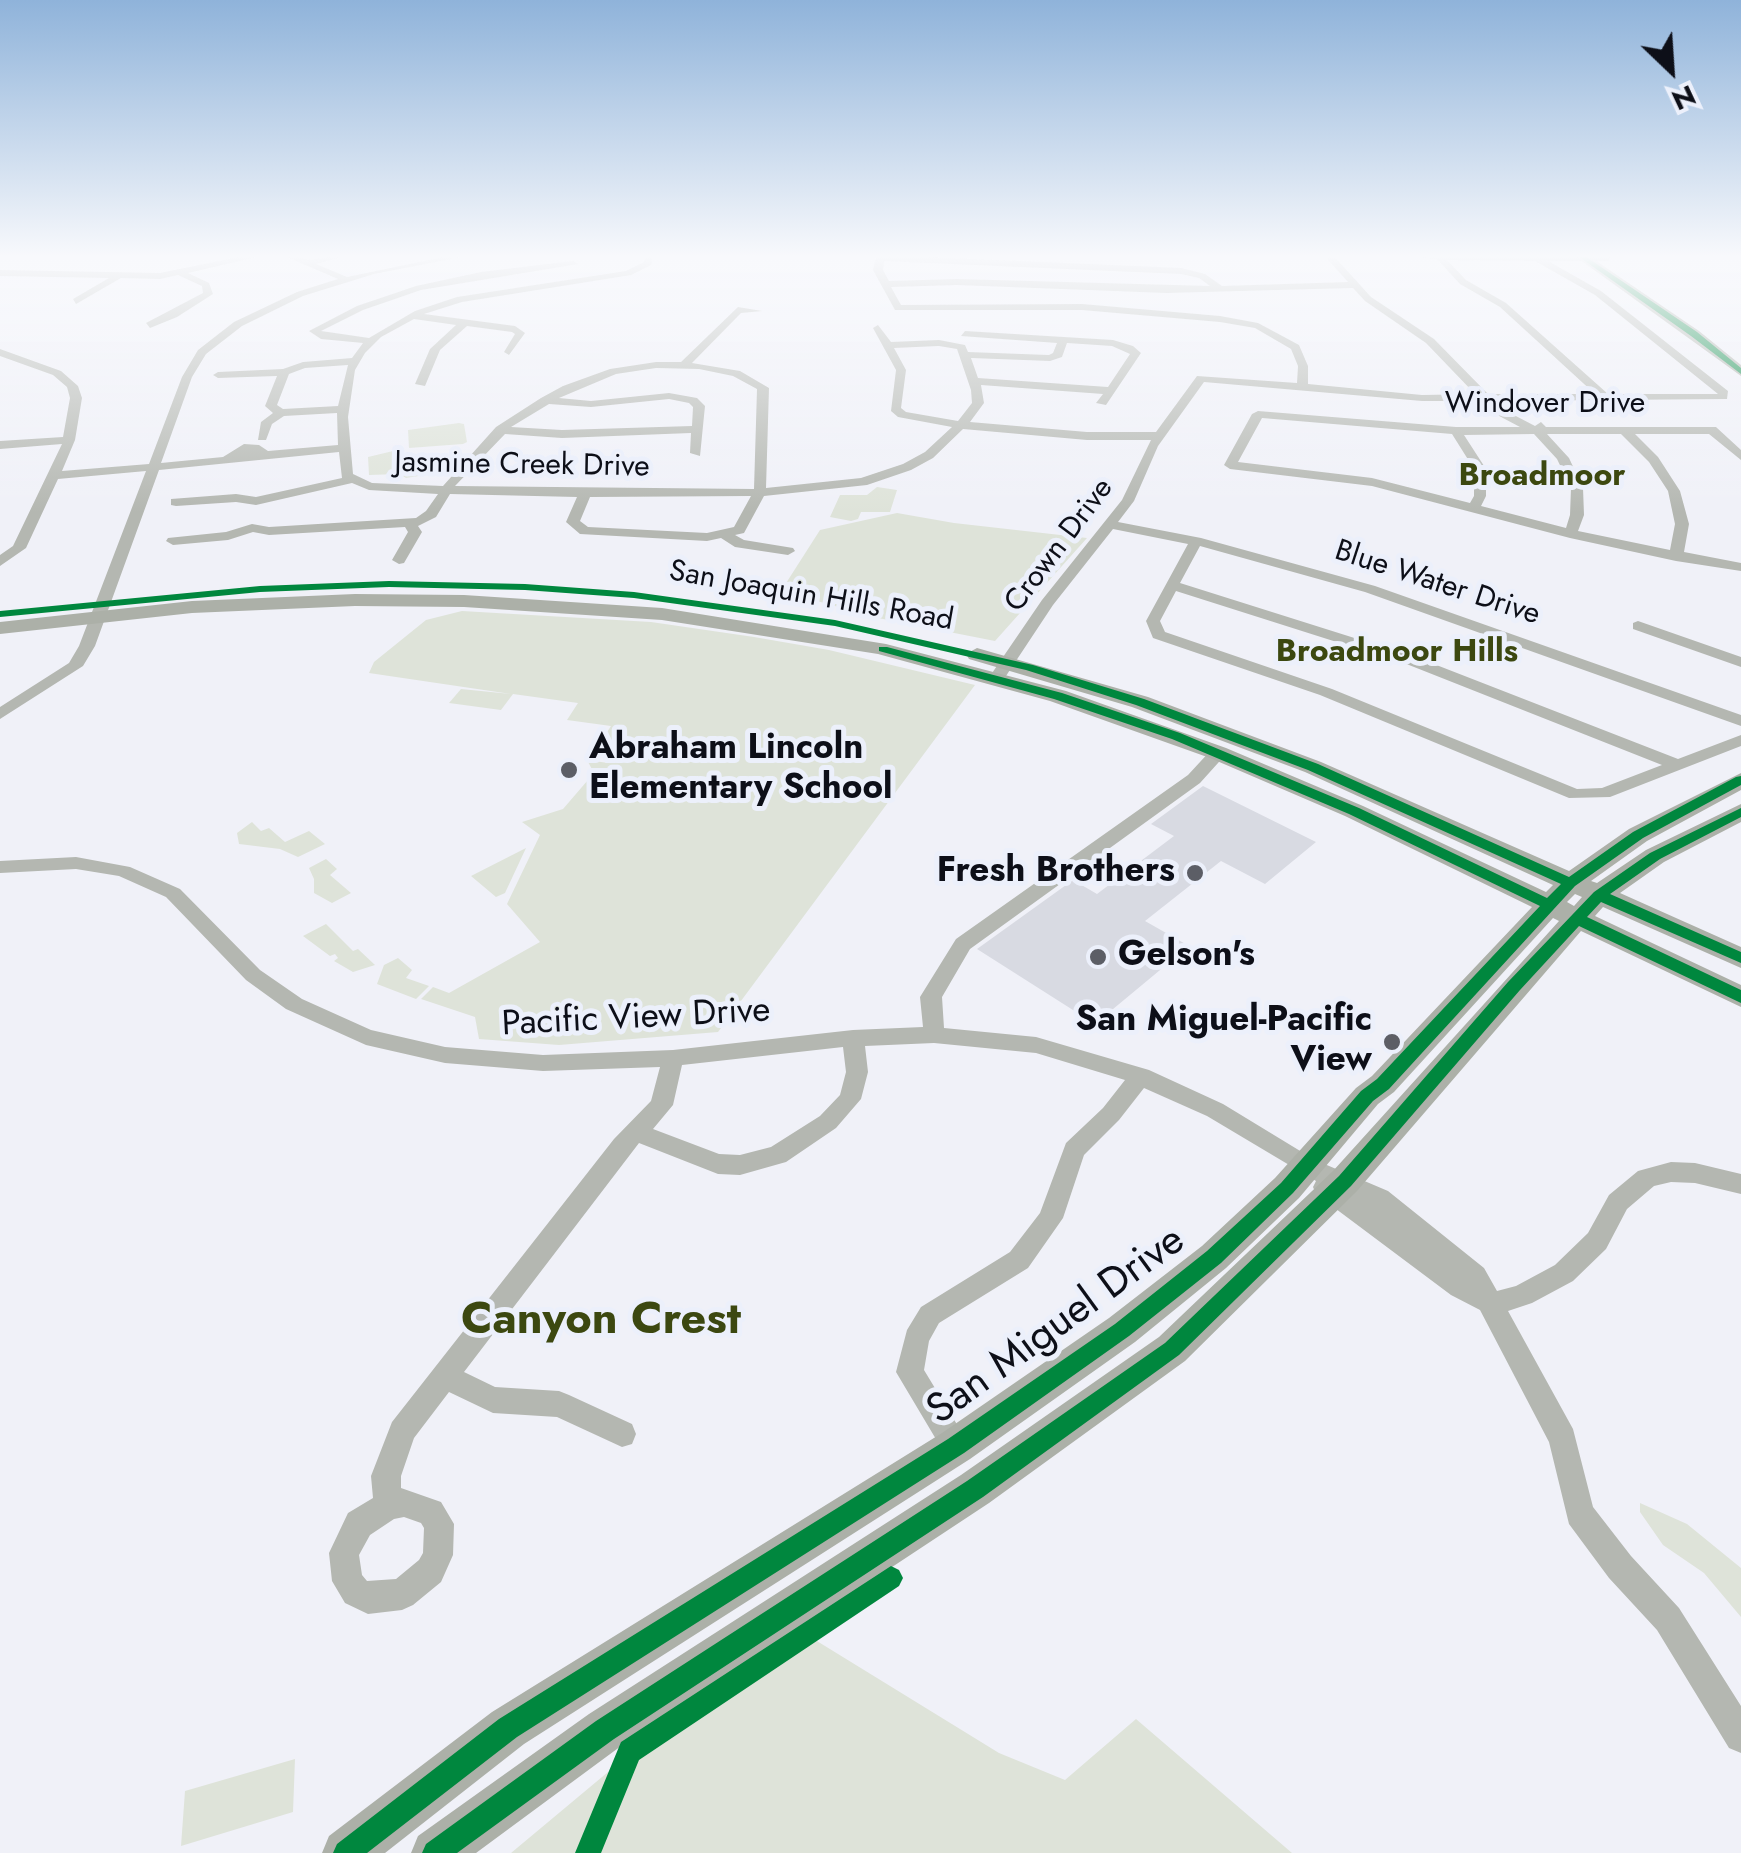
<!DOCTYPE html>
<html>
<head>
<meta charset="utf-8">
<style>
  body { margin:0 }
  #map { position:relative; width:1741px; height:1853px; overflow:hidden; background:#f0f1f8; font-family:Jost,sans-serif }
  canvas { display:block }
  .north { position:absolute; left:1621px; top:20px; width:100px; height:100px; -webkit-text-stroke:8px #ecf0fb; paint-order:stroke; rotate:155deg; font-size:28px; font-weight:700; line-height:40px; text-align:center; color:#0d0f18 }
  .north::after { content:''; display:block; margin:auto; width:35px; height:45px; background:#0d0f18; clip-path:polygon(50% 0,100% 100%,50% 72%,0 100%) }
</style>
</head>
<body>
<div id="map">
<canvas width="1741" height="1853"></canvas>
<div class="north">N</div>
</div>
<script>
const ctx = document.querySelector('canvas').getContext('2d');
ctx.lineJoin = 'round';
function paint(path, color) { ctx.fillStyle = color; ctx.fill(path, 'evenodd'); }
const toPath = rows => new Path2D(rows.map(r => 'M' + r).join(''));
function stroke(path, color, width, dash) { ctx.strokeStyle = color; ctx.lineWidth = width; ctx.lineCap = dash ? 'butt' : 'round'; ctx.setLineDash(dash || []); ctx.stroke(path); }
function drawText(font, color, halo, rows, align = 'center') {
  ctx.font = font + ' Jost,sans-serif'; ctx.lineWidth = 10; ctx.setLineDash([]); ctx.textBaseline = 'middle'; ctx.strokeStyle = halo; ctx.fillStyle = color; for (const [text, x, y, turn = 0] of rows) {
    ctx.save(); ctx.translate(x, y); ctx.rotate((+turn || 0) * Math.PI / 180); ctx.textAlign = isNaN(turn) ? turn : align; if (halo) ctx.strokeText(text, 0, 0); ctx.fillText(text, 0, 0); ctx.restore();
  }
}
paint(toPath([
  [459,423,464,424,467,442,463,444,409,448,408,430],
  [393,451,400,456,429,455,431,474,406,478,399,474,369,475,368,457],
  [877,487,897,490,890,512,861,512,858,519,851,521,830,517,840,495,867,495],
  [897,513,954,523,1087,538,995,641,878,618,781,591,820,530],
  [462,611,651,622,754,637,829,650,975,685,718,1032,559,1045,479,1039,475,1017,421,999,433,987,449,993,540,942,507,904,540,835,522,822,563,809,594,773,587,760,608,763,623,741,602,740,611,726,567,720,578,703,513,694,501,710,449,703,461,689,511,694,369,673,374,662,426,620],
  [252,822,261,831,269,828,285,842,309,831,325,844,298,857,280,849,239,844,237,833],
  [526,848,505,893,496,897,471,876],
  [326,859,337,869,330,875,351,893,332,903,314,893,314,879,309,868],
  [326,924,353,951,358,949,375,965,353,972,334,961,338,958,335,954,330,956,303,936],
  [398,958,412,970,406,978,429,986,416,999,377,984,384,965],
  [1640,1503,1687,1524,1741,1568,1741,1617,1704,1573,1663,1545,1640,1512],
  [812,1638,999,1753,1065,1780,1136,1719,1292,1853,511,1853,608,1772],
  [295,1759,293,1812,181,1846,185,1791]
]), '#dee3d9');
paint(toPath([
  [1203,786,1316,842,1265,884,1221,861,1145,921,1189,946,1095,1024,977,949,1073,880,1097,894,1174,836,1151,824]
]), '#d8dae2');
paint(toPath([
  [253,254,269,254,188,273,209,283,213,294,177,317,150,328,146,323,203,293,202,286,178,275,160,279,121,278,76,304,73,299,109,278,0,276,0,270,160,273,253,254],
  [280,254,291,254,308,260,352,254,316,264,347,277,458,254,476,254,374,274,303,296,242,326,206,354,192,377,161,463,223,457,244,444,259,445,268,451,338,445,337,413,284,416,272,424,266,440,258,440,261,422,273,413,265,406,277,376,218,378,213,375,218,372,283,369,303,362,352,358,363,343,321,339,309,331,357,306,416,286,481,272,573,261,578,264,421,290,363,310,321,331,369,338,415,311,457,297,626,271,644,262,645,254,653,254,651,265,631,275,462,302,424,314,515,326,525,333,509,355,504,352,515,334,512,332,467,326,440,350,425,386,415,384,430,349,456,325,414,319,381,337,365,353,355,370,348,417,353,474,372,483,443,486,496,427,541,398,563,386,610,369,656,362,681,362,738,307,762,311,741,313,692,363,740,371,769,388,766,488,861,478,903,464,925,452,952,427,898,417,891,411,896,370,873,328,878,325,891,342,939,340,965,345,968,352,1049,355,1053,353,1057,343,961,336,965,331,1113,340,1133,346,1141,353,1106,405,1096,403,1103,394,981,385,984,403,970,422,1087,432,1156,432,1197,376,1297,383,1298,366,1291,349,1255,328,1220,322,1082,310,895,310,873,270,876,258,880,255,1181,268,1205,274,1222,286,1348,282,1323,254,1332,254,1371,297,1434,339,1488,394,1595,394,1500,307,1460,284,1437,259,1387,254,1611,256,1608,261,1548,261,1601,291,1728,391,1727,399,1492,401,1493,404,1535,426,1541,422,1546,427,1716,427,1741,450,1741,460,1709,434,1635,434,1658,457,1680,491,1689,524,1684,552,1741,563,1741,571,1676,561,1570,538,1372,486,1230,469,1224,465,1252,414,1258,411,1456,427,1520,427,1484,408,1481,401,1422,401,1204,382,1158,446,1134,501,1118,522,1201,538,1375,586,1741,715,1741,726,1365,592,1200,546,1180,583,1421,659,1678,759,1741,735,1741,746,1610,797,1569,798,1320,695,1153,638,1146,621,1188,544,1113,529,1053,605,1002,682,990,682,988,679,1042,600,1122,500,1151,440,1087,440,963,429,933,458,911,470,867,485,764,496,744,533,735,535,744,540,793,548,795,551,788,555,735,547,721,538,707,541,580,534,566,522,577,497,450,494,436,517,418,526,422,532,404,563,399,564,392,560,408,532,405,527,269,535,253,532,228,540,173,545,166,541,168,538,226,532,252,524,269,527,416,518,426,511,438,494,369,490,352,483,256,505,236,502,176,506,171,505,171,499,236,494,256,497,342,478,339,452,159,470,95,646,83,666,0,719,0,707,69,663,79,646,146,471,58,479,26,548,0,566,0,555,13,546,62,444,0,449,0,441,63,437,70,398,67,387,53,375,0,356,0,349,61,371,78,386,82,398,75,440,62,471,149,464,182,377,198,350,234,322,297,292,338,279,280,254],
  [1447,260,1535,261,1595,295,1718,394,1608,394,1506,303,1466,280,1447,260],
  [884,261,1181,274,1199,278,1210,286,957,279,889,281,883,270,884,261],
  [957,285,1166,293,1353,288,1365,301,1426,343,1475,394,1422,395,1308,384,1308,366,1299,345,1258,323,1220,316,1082,304,901,305,891,287,957,285],
  [1067,343,1112,346,1130,354,1108,387,978,378,971,358,1050,361,1062,357,1067,343],
  [939,346,957,349,971,390,972,403,958,421,906,412,901,408,906,370,894,348,939,346],
  [348,365,338,406,283,409,277,405,289,374,305,368,348,365],
  [656,368,699,369,733,376,757,389,754,489,455,486,505,434,562,438,691,433,690,453,700,456,705,406,697,398,669,393,591,401,559,398,616,374,656,368],
  [669,399,689,403,693,407,692,426,562,430,511,427,549,404,591,407,669,399],
  [1262,418,1452,434,1474,469,1474,496,1470,503,1372,478,1238,462,1262,418],
  [1534,434,1557,459,1571,488,1570,515,1566,528,1481,506,1486,496,1486,469,1464,435,1534,434],
  [1547,434,1621,434,1649,462,1668,491,1675,524,1670,550,1578,531,1584,515,1583,488,1569,458,1547,434],
  [751,496,734,527,707,533,588,527,580,521,590,497,751,496],
  [1176,591,1409,665,1662,765,1602,788,1577,789,1332,689,1165,632,1160,621,1176,591],
  [1638,621,1741,657,1741,667,1633,629,1633,623,1638,621],
  [1218,748,1227,753,1200,783,970,949,942,997,944,1028,1036,1037,1149,1070,1223,1104,1315,1160,1388,1191,1484,1268,1497,1291,1516,1286,1555,1265,1588,1233,1609,1195,1638,1171,1671,1162,1695,1163,1741,1174,1741,1194,1695,1183,1671,1182,1654,1186,1627,1209,1606,1249,1573,1281,1532,1303,1508,1311,1573,1429,1593,1507,1631,1556,1679,1608,1741,1706,1741,1753,1729,1748,1657,1630,1609,1578,1569,1524,1549,1442,1480,1310,1451,1295,1316,1194,1313,1187,1316,1181,1207,1116,1144,1088,1119,1120,1084,1155,1063,1218,1028,1268,939,1323,929,1341,924,1370,970,1446,966,1456,956,1460,946,1456,896,1372,907,1330,921,1307,1010,1252,1040,1213,1066,1143,1103,1108,1125,1080,1036,1053,934,1043,865,1046,868,1072,861,1099,836,1128,786,1162,740,1175,718,1174,639,1143,464,1372,495,1387,559,1391,569,1395,632,1424,636,1434,632,1444,622,1447,557,1417,493,1413,449,1392,414,1438,401,1476,401,1488,441,1502,454,1524,453,1555,441,1582,413,1605,402,1610,368,1614,345,1603,332,1581,329,1553,348,1513,373,1498,371,1476,392,1422,614,1139,651,1101,660,1067,543,1071,445,1063,366,1045,286,1009,246,980,166,897,119,876,76,869,0,873,0,861,76,857,130,867,180,889,260,970,302,999,371,1030,445,1047,543,1055,673,1050,853,1030,923,1027,920,997,956,939,1188,775,1212,749,1218,748],
  [843,1047,846,1072,840,1095,820,1116,771,1147,740,1155,719,1154,653,1129,673,1105,682,1065,843,1047],
  [404,1517,421,1523,424,1528,423,1553,419,1560,396,1579,367,1581,362,1575,359,1555,370,1535,394,1519,404,1517]
]), '#b4b7b1');
paint(toPath([
  [1572,254,1586,254,1699,331,1741,365,1741,376,1572,254],
  [355,594,464,595,662,608,886,644,1066,691,1226,748,1363,806,1546,892,1553,885,1305,772,1132,707,969,659,966,654,977,648,1148,697,1321,762,1569,871,1629,829,1741,773,1741,790,1647,841,1591,881,1597,883,1646,850,1741,804,1741,822,1664,862,1620,893,1741,947,1741,968,1603,907,1595,916,1741,985,1741,1007,1581,931,1357,1191,1185,1361,989,1503,621,1746,476,1853,411,1853,418,1836,589,1714,961,1475,1159,1337,1333,1171,1559,921,1553,918,1394,1092,1378,1104,1299,1198,1226,1268,1135,1342,970,1459,524,1744,385,1853,322,1853,329,1836,492,1712,942,1433,1109,1318,1202,1246,1275,1178,1356,1088,1372,1076,1532,907,1345,816,1210,758,1050,701,878,654,662,620,464,607,355,606,192,613,0,634,0,622,192,601,355,594],
  [1575,894,1582,897,1574,906,1567,902,1575,894]
]), '#acb0a8');
paint(toPath([
  [1575,254,1582,254,1697,332,1741,368,1741,374,1691,336,1575,254],
  [389,581,525,584,634,592,835,620,1033,665,1144,699,1318,764,1569,877,1633,832,1736,777,1741,776,1741,785,1643,838,1575,886,1389,1089,1373,1101,1293,1193,1221,1263,1129,1336,964,1453,517,1737,367,1853,333,1853,337,1844,499,1719,948,1439,1115,1324,1207,1251,1281,1183,1361,1091,1377,1079,1540,906,1349,814,1172,739,1054,699,879,651,879,647,887,647,1062,693,1180,733,1359,808,1547,898,1561,884,1308,770,1136,705,1026,670,835,626,634,598,525,590,389,587,260,592,0,617,0,611,260,586,389,581],
  [1741,808,1741,817,1660,859,1610,894,1741,952,1741,963,1601,902,1587,917,1741,990,1741,1003,1579,926,1520,990,1351,1186,1179,1355,983,1497,614,1739,457,1853,422,1853,426,1844,596,1721,967,1481,1165,1343,1339,1176,1508,982,1594,892,1650,853,1741,808],
  [891,1566,899,1570,903,1578,899,1586,639,1760,601,1853,575,1853,621,1742,891,1566]
]), '#00873e');
const sky = ctx.createLinearGradient(0, 0, 0, 513);
sky.addColorStop(0, '#8fb3da');
sky.addColorStop(0.5, '#f8f9fc');
sky.addColorStop(1, '#f8f9fc00');
ctx.fillStyle = sky;
ctx.fillRect(0, 0, 1741, 513);
for (const [x, y, r, color] of [
  [569,770,10,"#5c5e66"],
  [1195,873,10,"#5c5e66"],
  [1098,957,10,"#5c5e66"],
  [1392,1042,10,"#5c5e66"]
]) { const dot = new Path2D(); dot.arc(x, y, r, 0, 2 * Math.PI); ctx.fillStyle = color; ctx.fill(dot); stroke(dot, '#ecf0fb', 4); }
drawText('30px', '#0d0f18', '#ecf0fb', [
  ["Windover Drive",1545,405],
  ["Jasmine Creek Drive",522,466,1],
  ["Crown Drive",1060,546,-53],
  ["Blue Water Drive",1437,584,18],
  ["San Joaquin Hills Road",811,597,10]
]);
drawText('bold 32px', '#3c4810', '#ecf0fb', [
  ["Broadmoor",1542,477],
  ["Broadmoor Hills",1397,653]
]);
drawText('bold 35px', '#0d0f18', '#ecf0fb', [
  ["Abraham Lincoln",589,750],
  ["Elementary School",589,790],
  ["Fresh Brothers",1175,873,"right"],
  ["Gelson's",1118,957],
  ["San Miguel-Pacific",1372,1022,"right"],
  ["View",1372,1062,"right"]
], 'left');
drawText('35px', '#0d0f18', '#ecf0fb', [
  ["Pacific View Drive",636,1019,-3]
]);
drawText('42px', '#0d0f18', '#ecf0fb', [
  ["San Miguel Drive",1057,1327,-36]
]);
drawText('bold 45px', '#3c4810', '#ecf0fb', [
  ["Canyon Crest",601,1322]
]);
</script>
</body>
</html>
